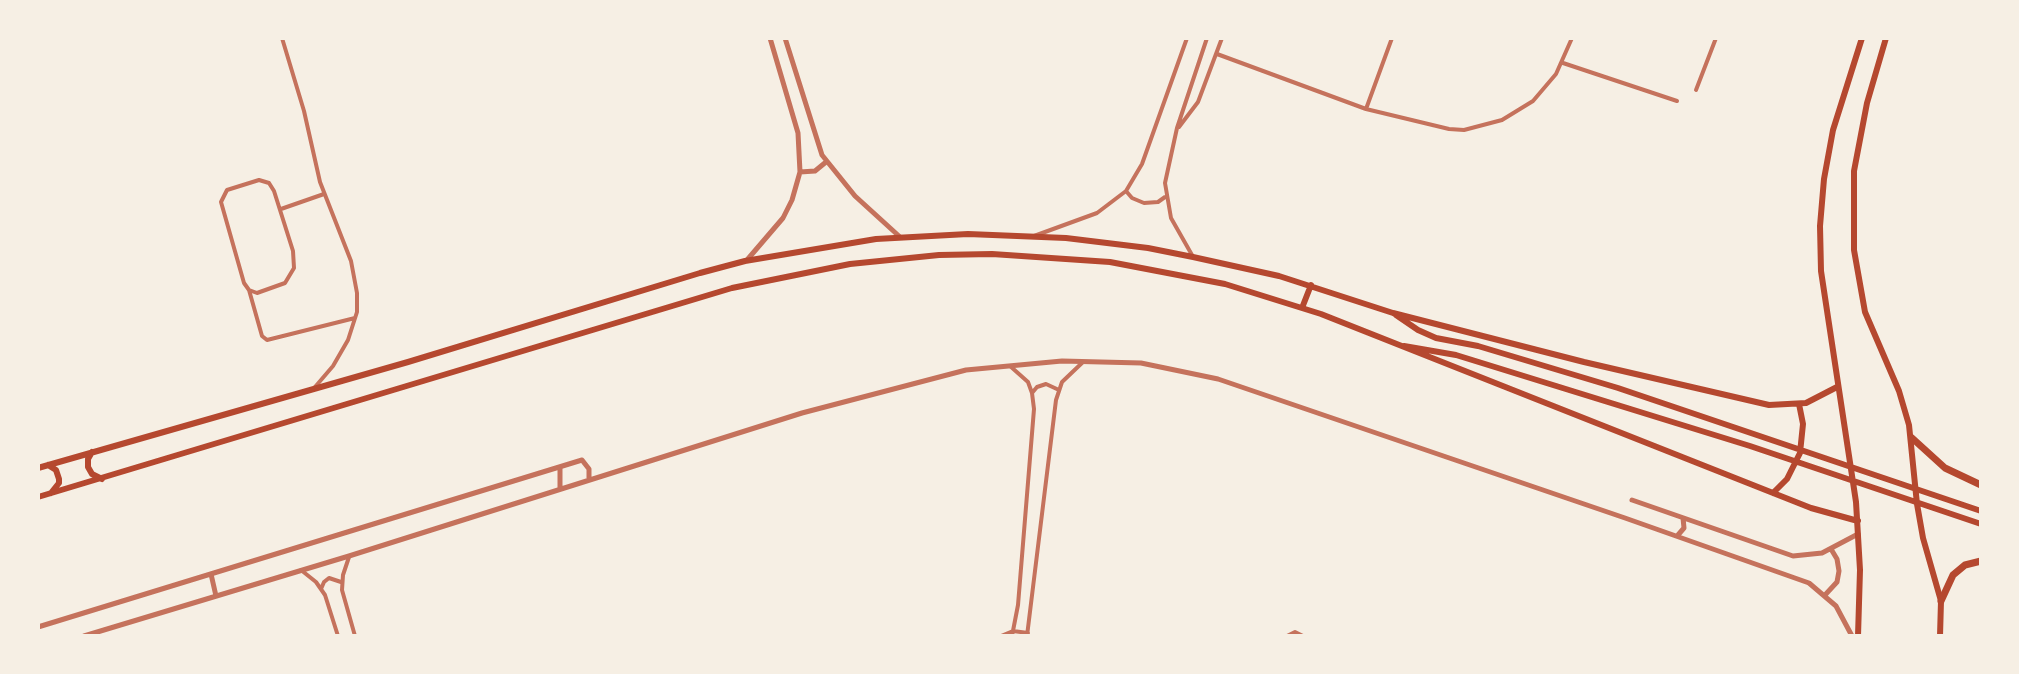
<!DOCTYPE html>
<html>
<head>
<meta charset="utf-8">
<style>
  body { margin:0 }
  #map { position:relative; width:2019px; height:674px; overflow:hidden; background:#f6efe4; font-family:Barlow,sans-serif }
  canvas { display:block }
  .frame { position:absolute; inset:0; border:40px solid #f6efe4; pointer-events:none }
</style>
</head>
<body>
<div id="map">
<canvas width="2019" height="674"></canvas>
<div class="frame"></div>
</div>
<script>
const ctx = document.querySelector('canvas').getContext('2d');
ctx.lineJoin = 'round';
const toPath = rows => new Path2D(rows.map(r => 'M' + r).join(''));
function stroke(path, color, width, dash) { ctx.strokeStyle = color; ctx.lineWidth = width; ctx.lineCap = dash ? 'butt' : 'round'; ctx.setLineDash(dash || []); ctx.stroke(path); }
stroke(toPath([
  [282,38,304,111,320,182,351,261,357,293,357,312,348,340,333,366,315,387],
  [1217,54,1366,109,1449,129,1464,130,1502,120,1533,101,1556,74,1572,38],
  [1563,63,1677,101],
  [1696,90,1716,38],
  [1366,109,1392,38],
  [1179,127,1198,102,1222,38],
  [259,180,269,183,274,191,293,251,294,268,285,283,257,293,249,290,244,283,221,202,227,190,259,180],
  [1126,191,1132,198,1144,203,1158,202,1165,197],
  [281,209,324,194],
  [1034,236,1097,213,1126,191,1142,164,1187,38],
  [1192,255,1171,218,1165,183,1177,128,1207,38],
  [249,290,262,336,267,340,355,318],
  [1010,366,1028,382,1032,393,1034,409,1018,605,1012,636],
  [1032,393,1037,387,1046,384,1059,390],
  [349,557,343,575,342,590,355,636],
  [301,570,316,582,325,595,338,636],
  [321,589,324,582,329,578,341,582],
  [1001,636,1013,631,1028,633],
  [1027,636,1056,400,1062,382,1083,362],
  [1287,636,1295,632,1303,636]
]), '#c5725c', 4);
stroke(toPath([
  [785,38,822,155,855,196,900,237],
  [800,172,815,171,826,162],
  [747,260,783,218,792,200,800,172,798,133,770,38],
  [560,468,560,488],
  [1632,500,1793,556,1822,553,1858,534],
  [1678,535,1684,528,1683,518],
  [211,574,216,596],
  [1825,595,1837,582,1839,571,1837,559,1831,549],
  [38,627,582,460,589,469,589,478],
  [84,636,349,556,802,413,966,370,1062,361,1141,363,1218,379,1625,518,1809,583,1836,606,1852,636]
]), '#c5725c', 5);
stroke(toPath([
  [1886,38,1867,103,1854,171,1854,250,1865,312,1899,391,1909,425,1917,504,1923,538,1941,601,1940,636],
  [1302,308,1311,285],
  [1396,315,1418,330,1436,338,1478,346,1618,388,1981,511],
  [1404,346,1456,355,1750,446,1981,524],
  [92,452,88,459,88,467,92,474,102,479],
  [48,465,56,470,59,479,59,483,51,493],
  [38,468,408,362,700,273,745,261,876,239,968,234,1066,238,1148,248,1193,257,1279,276,1393,313,1584,362,1769,405,1806,403,1837,387],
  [1773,493,1787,479,1800,453,1803,424,1799,404],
  [38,497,732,288,850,264,939,255,992,254,1110,262,1225,284,1321,314,1811,508,1858,521],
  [1858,636,1860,570,1856,502,1821,271,1820,226,1824,179,1833,130,1862,38]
]), '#b5482f', 6);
stroke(toPath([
  [1912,438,1945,468,1981,485],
  [1941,601,1953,575,1965,565,1981,561]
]), '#b5482f', 7);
</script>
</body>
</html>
